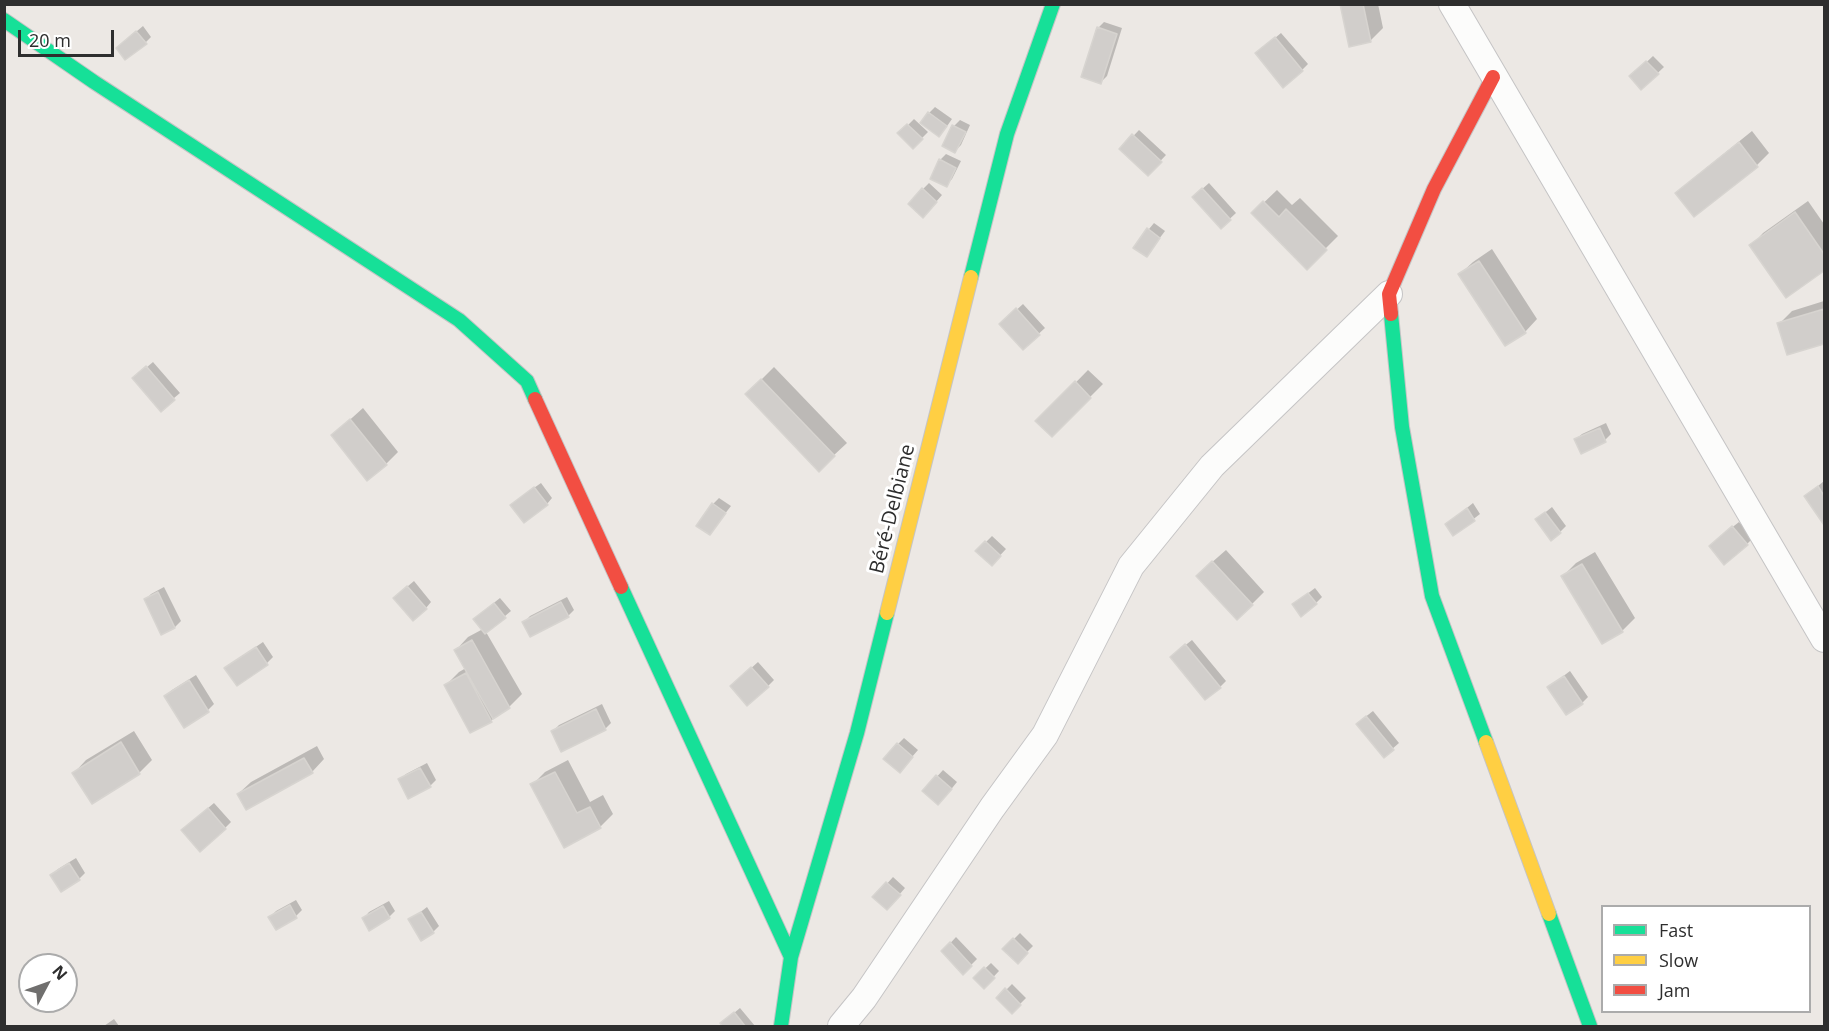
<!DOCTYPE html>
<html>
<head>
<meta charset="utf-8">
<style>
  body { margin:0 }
  #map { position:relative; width:1829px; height:1031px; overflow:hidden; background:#ece8e4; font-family:"Open Sans",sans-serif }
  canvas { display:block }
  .frame { position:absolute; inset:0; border:6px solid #2e2e2e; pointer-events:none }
  .legend { position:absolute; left:1601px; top:905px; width:210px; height:108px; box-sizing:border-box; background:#fff; border:2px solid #ababab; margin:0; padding:8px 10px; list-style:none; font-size:18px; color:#2e2e2e }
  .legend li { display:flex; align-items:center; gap:12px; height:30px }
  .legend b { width:30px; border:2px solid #ababab }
  .north { position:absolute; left:18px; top:953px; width:60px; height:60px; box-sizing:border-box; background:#fff; border:2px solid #ababab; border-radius:50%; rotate:49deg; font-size:16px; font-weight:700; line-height:24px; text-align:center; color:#2e2e2e }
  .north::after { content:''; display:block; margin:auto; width:21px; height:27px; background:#706f6e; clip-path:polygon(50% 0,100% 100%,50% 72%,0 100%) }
  .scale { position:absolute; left:18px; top:30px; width:96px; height:27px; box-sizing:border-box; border:3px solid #2e2e2e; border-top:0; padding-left:8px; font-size:18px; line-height:21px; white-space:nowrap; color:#2e2e2e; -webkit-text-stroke:4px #fff; paint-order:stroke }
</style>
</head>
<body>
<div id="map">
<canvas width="1829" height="1031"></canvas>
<div class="frame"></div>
<ul class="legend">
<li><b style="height:8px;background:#16e098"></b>Fast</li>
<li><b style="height:8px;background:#ffcf43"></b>Slow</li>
<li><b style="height:8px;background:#f24e42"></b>Jam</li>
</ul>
<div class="north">N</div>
<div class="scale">20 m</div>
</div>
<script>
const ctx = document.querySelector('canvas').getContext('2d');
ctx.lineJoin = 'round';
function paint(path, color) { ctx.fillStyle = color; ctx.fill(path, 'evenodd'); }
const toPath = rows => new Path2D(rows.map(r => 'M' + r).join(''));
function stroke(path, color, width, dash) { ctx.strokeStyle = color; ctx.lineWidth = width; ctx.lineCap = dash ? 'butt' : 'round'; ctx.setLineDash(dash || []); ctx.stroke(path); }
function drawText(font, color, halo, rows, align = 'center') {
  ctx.font = font + ' "Open Sans",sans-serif'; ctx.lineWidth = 6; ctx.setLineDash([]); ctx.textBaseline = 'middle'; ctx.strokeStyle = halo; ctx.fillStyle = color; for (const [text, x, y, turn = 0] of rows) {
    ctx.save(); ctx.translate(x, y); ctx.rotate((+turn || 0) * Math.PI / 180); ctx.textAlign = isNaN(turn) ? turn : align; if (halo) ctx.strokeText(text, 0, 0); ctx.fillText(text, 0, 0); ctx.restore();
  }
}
paint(toPath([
  [1341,4,1378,4,1383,28,1370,41],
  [1104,22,1122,28,1107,76,1101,82,1098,28],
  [143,26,151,37,146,42,124,42],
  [1281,33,1308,64,1302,70,1263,48],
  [1653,56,1664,67,1642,88,1631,77],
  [935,107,952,119,945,129,929,113],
  [914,119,928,132,913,147,900,133],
  [960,120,970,125,961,145,955,151,944,145,954,126],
  [1139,130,1166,155,1148,174,1121,149],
  [1752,131,1769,153,1757,165,1677,193,1690,181],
  [946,154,961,161,952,179,946,185,940,160],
  [929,183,942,195,929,210,923,189],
  [1209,183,1236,213,1221,227,1200,191],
  [1277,190,1292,205,1300,198,1338,236,1307,267,1253,213],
  [1808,201,1824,224,1824,269,1786,296,1751,246,1763,233],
  [1154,223,1165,231,1147,255,1149,229],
  [1492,249,1537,319,1525,332,1460,274,1473,262],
  [1824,301,1824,342,1788,353,1779,324,1792,311],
  [1023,304,1045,328,1023,348,1001,324],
  [153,362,180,393,161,409,140,373],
  [774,367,847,443,819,469,747,394],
  [1088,370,1103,384,1052,435,1038,421],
  [363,408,398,452,386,464,333,435],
  [1606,423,1611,434,1605,440,1582,452,1576,439,1582,434],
  [1824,481,1824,522,1806,496],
  [541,483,552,498,547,504,518,499],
  [719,498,731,506,710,533,713,504],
  [1473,503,1480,514,1454,534,1447,524],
  [1552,507,1566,526,1560,532,1537,519],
  [1739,522,1753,538,1747,544,1716,540],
  [992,536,1006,549,992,564,977,551],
  [1226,550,1264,592,1252,604,1210,564],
  [1595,552,1635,618,1622,631,1563,576,1576,563],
  [414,581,431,602,426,608,401,592],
  [164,587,181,621,175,627,162,633,145,600,151,594],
  [1315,588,1322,597,1316,603,1294,604],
  [567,597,574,610,568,616,524,622,530,616],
  [500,598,511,611,486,632,522,694,509,707,498,714,491,721,446,685,459,672,466,668,456,650,468,637,483,629,481,613],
  [1192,640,1226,681,1220,687,1178,651],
  [263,642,273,657,267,663,232,663],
  [758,662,774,680,768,686,738,680],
  [1570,671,1588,697,1582,703,1549,687],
  [196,675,214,704,208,710,184,726,166,696,172,690],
  [602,704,611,723,605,729,553,731,559,725],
  [1373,711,1399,743,1384,756,1364,718],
  [134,731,152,760,139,773,92,802,74,773,86,760],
  [904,738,918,750,905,765,898,744],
  [317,746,324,759,312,772,238,794,251,782],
  [568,760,590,802,603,795,613,814,600,827,564,846,532,785,545,772],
  [427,763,436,780,430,786,400,780,406,774],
  [943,770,957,782,944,798,924,791],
  [214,803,231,822,225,828,189,824],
  [76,858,85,873,79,879,52,875,58,869],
  [893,877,905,888,893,902,875,897],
  [296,900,302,910,296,916,276,928,270,917,276,911],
  [389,901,395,911,389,917,370,929,364,918,369,912],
  [427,907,439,926,433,932,410,920],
  [1020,933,1033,946,1017,962,1004,949],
  [956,937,977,959,963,973,943,951],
  [991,963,999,971,984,987,975,978],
  [1012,984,1026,998,1012,1012,998,998],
  [740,1008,755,1026,724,1026,722,1023],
  [114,1019,119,1026,104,1026]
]), '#0003');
const building = toPath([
  [1340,4,1363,4,1371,42,1349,47,1340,4],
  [1097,27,1117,34,1101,84,1081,77,1097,27],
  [136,31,147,44,125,60,116,48,136,31],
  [1275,37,1303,71,1283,88,1255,53,1275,37],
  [1646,61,1659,74,1641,90,1629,76,1646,61],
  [928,112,947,126,939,137,920,123,928,112],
  [907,124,923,139,913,149,897,133,907,124],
  [952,125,966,132,955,153,942,146,952,125],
  [1132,134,1162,162,1148,176,1119,149,1132,134],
  [1739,142,1758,167,1694,217,1675,193,1739,142],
  [939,159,956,168,947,187,930,179,939,159],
  [922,188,937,202,923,218,908,204,922,188],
  [1202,188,1231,220,1221,229,1192,197,1202,188],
  [1263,201,1279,217,1286,209,1327,250,1307,270,1251,213,1263,201],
  [1795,212,1824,254,1824,271,1786,298,1749,245,1795,212],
  [1147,228,1160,238,1147,257,1133,248,1147,228],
  [1479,261,1526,333,1505,346,1458,274,1479,261],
  [1016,308,1040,335,1023,350,999,324,1016,308],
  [1824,309,1824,344,1787,355,1777,323,1824,309],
  [146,366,175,400,161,412,132,378,146,366],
  [761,379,835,456,819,472,745,394,761,379],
  [1075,381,1091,398,1052,437,1035,421,1075,381],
  [350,419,387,465,367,481,331,435,350,419],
  [1600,428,1606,442,1581,454,1574,439,1600,428],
  [1818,486,1824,496,1824,525,1804,496,1818,486],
  [534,487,548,505,524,523,510,505,534,487],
  [712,503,726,513,710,535,696,526,712,503],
  [1467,508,1475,521,1453,536,1445,524,1467,508],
  [1545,512,1561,533,1551,541,1535,519,1545,512],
  [1732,526,1748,545,1724,565,1709,546,1732,526],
  [985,541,1001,556,992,566,975,551,985,541],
  [1212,561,1253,605,1237,620,1196,576,1212,561],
  [1582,564,1623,632,1602,644,1561,576,1582,564],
  [407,586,427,609,413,621,393,598,407,586],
  [158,592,175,628,161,635,144,599,158,592],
  [1308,593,1317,604,1301,617,1292,604,1308,593],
  [561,602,569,617,530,637,522,622,561,602],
  [494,603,506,618,485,634,473,619,494,603],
  [472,640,510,708,493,719,454,650,472,640],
  [1185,644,1221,688,1205,700,1170,657,1185,644],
  [256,647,268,665,237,686,224,668,256,647],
  [751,667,769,687,747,706,730,686,751,667],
  [466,673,492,722,470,733,444,685,466,673],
  [1564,676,1583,704,1566,715,1547,687,1564,676],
  [189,680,209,712,184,728,164,696,189,680],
  [596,709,606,730,561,752,551,731,596,709],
  [1366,716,1394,750,1384,758,1356,724,1366,716],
  [121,742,140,774,92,804,72,773,121,742],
  [897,743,913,757,900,773,883,759,897,743],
  [304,758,313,773,246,810,237,794,304,758],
  [420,768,431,787,408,799,398,779,420,768],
  [555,772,577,813,590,807,601,828,564,848,530,784,555,772],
  [936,775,952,789,938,805,922,791,936,775],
  [208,808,226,829,200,852,181,830,208,808],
  [69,863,80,880,61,892,50,875,69,863],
  [886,882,901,895,887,910,872,897,886,882],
  [290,905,297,918,276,930,268,917,290,905],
  [383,906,390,918,369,931,362,918,383,906],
  [421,912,434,933,421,941,408,919,421,912],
  [1013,938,1028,953,1018,964,1002,949,1013,938],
  [950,942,972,966,963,975,941,951,950,942],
  [984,967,995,978,984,989,973,978,984,967],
  [1005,988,1021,1005,1012,1014,996,998,1005,988],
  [734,1012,745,1026,722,1026,720,1023,734,1012]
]);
paint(building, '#d1cecb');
stroke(building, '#d7d4d0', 1.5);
const street = toPath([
  [1452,4,1824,639],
  [841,1026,864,998,992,808,1045,735,1131,566,1212,466,1389,294]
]);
const fast = toPath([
  [4,20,94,82,459,320,527,381,535,399],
  [971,277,1007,134,1053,4],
  [1391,314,1402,427,1432,596,1486,742],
  [621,587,791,957],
  [1549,914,1590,1026],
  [781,1026,791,957,857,733,887,613]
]);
const slow = toPath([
  [887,613,971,277],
  [1486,742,1549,914]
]);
const jam = toPath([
  [1391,314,1389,294,1434,189,1493,77],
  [535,399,621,587]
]);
stroke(street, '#c5c4c5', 28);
stroke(fast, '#c5c4c5', 16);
stroke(slow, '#c5c4c5', 16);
stroke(jam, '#c5c4c5', 16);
stroke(street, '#fcfcfb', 26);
stroke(fast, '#16e098', 14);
stroke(slow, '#ffcf43', 14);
stroke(jam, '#f24e42', 14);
drawText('20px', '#2e2e2e', '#fff', [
  ["Béré-Delbiane",893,509,-76]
]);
</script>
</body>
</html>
